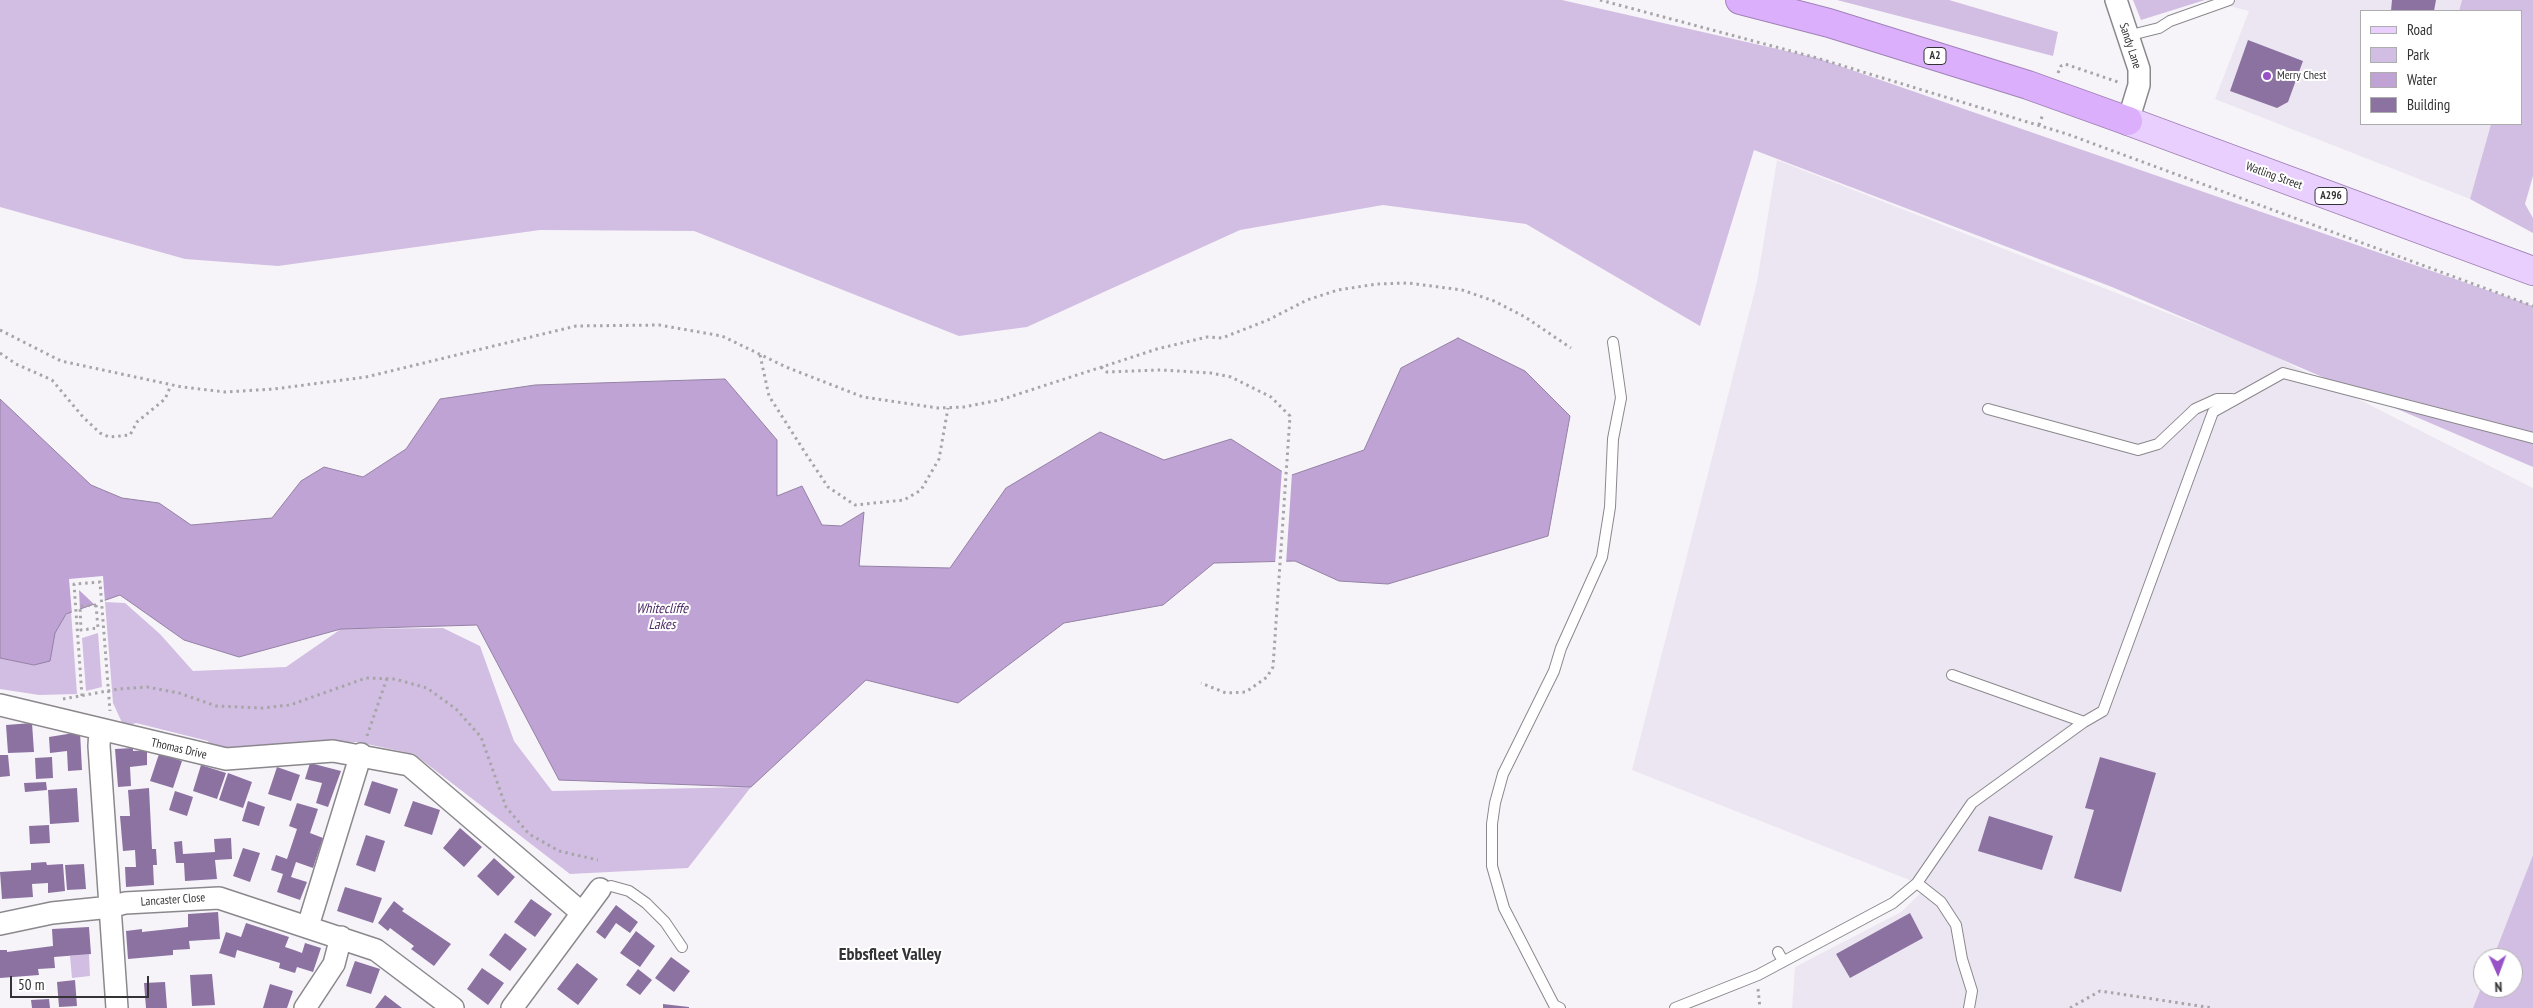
<!DOCTYPE html>
<html>
<head>
<meta charset="utf-8">
<style>
  body { margin:0 }
  #map { position:relative; width:2533px; height:1008px; overflow:hidden; background:#f7f4f9; font-family:"PT Sans Narrow",sans-serif }
  canvas { display:block }
  .legend { position:absolute; left:2360px; top:10px; width:162px; height:115px; box-sizing:border-box; background:#fff; border:1px solid #adadae; margin:0; padding:6px 9px; list-style:none; font-size:15px; color:#333234 }
  .legend li { display:flex; align-items:center; gap:10px; height:25px }
  .legend b { width:25px; border:1px solid #adadae }
  .north { position:absolute; left:2473px; top:948px; width:50px; height:50px; box-sizing:border-box; background:#fff; border:1px solid #adadae; border-radius:50%; rotate:178deg; font-size:14px; font-weight:700; line-height:20px; text-align:center; color:#333234 }
  .north::after { content:''; display:block; margin:auto; width:18px; height:22px; background:#9852c6; clip-path:polygon(50% 0,100% 100%,50% 72%,0 100%) }
  .scale { position:absolute; left:10px; top:976px; width:139px; height:22px; box-sizing:border-box; border:2px solid #333234; border-top:0; padding-left:6px; font-size:15px; line-height:18px; white-space:nowrap; color:#333234; -webkit-text-stroke:4px #fff; paint-order:stroke }
</style>
</head>
<body>
<div id="map">
<canvas width="2533" height="1008"></canvas>
<ul class="legend">
<li><b style="height:6px;background:#e9cffd"></b>Road</li>
<li><b style="height:14px;background:#d2bee2"></b>Park</li>
<li><b style="height:14px;background:#bea3d4"></b>Water</li>
<li><b style="height:14px;background:#8b72a0"></b>Building</li>
</ul>
<div class="north">N</div>
<div class="scale">50 m</div>
</div>
<script>
const ctx = document.querySelector('canvas').getContext('2d');
ctx.lineJoin = 'round';
function paint(path, color) { ctx.fillStyle = color; ctx.fill(path, 'evenodd'); }
const toPath = rows => new Path2D(rows.map(r => 'M' + r).join(''));
function stroke(path, color, width, dash) { ctx.strokeStyle = color; ctx.lineWidth = width; ctx.lineCap = dash ? 'butt' : 'round'; ctx.setLineDash(dash || []); ctx.stroke(path); }
function drawText(font, color, halo, rows, align = 'center') {
  ctx.font = font + ' "PT Sans Narrow",sans-serif'; ctx.lineWidth = 4; ctx.setLineDash([]); ctx.textBaseline = 'middle'; ctx.strokeStyle = halo; ctx.fillStyle = color; for (const [text, x, y, turn = 0] of rows) {
    ctx.save(); ctx.translate(x, y); ctx.rotate((+turn || 0) * Math.PI / 180); ctx.textAlign = isNaN(turn) ? turn : align; if (halo) ctx.strokeText(text, 0, 0); ctx.fillText(text, 0, 0); ctx.restore();
  }
}
paint(toPath([
  [2205,0,2462,0,2459,11,2362,11,2362,124,2491,124,2470,199,2215,99,2249,11],
  [1777,160,2262,350,2533,488,2533,855,2493,958,2483,958,2483,983,2473,1008,1792,1008,1795,967,1901,912,1927,887,1632,770,1757,282]
]), '#ece6f2');
paint(toPath([
  [0,0,1562,0,1817,58,2533,306,2533,467,2112,287,1754,150,1700,326,1526,224,1383,205,1240,230,1027,327,959,336,694,231,540,230,278,266,185,259,0,207],
  [1837,0,1949,0,2058,32,2053,56],
  [2133,0,2205,0,2141,20],
  [2462,0,2533,0,2533,176,2525,204,2533,218,2533,233,2470,199,2491,124,2522,124,2522,11,2459,11],
  [105,602,125,603,160,634,193,671,286,667,341,629,443,628,480,646,514,741,552,791,751,787,688,868,570,874,414,754,357,742,230,748,224,753,211,749,208,741,136,723,124,727,113,703],
  [71,611,77,694,39,695,0,689,0,658,34,665,63,617],
  [98,633,102,687,86,691,82,638],
  [2533,855,2533,1008,2473,1008,2483,983,2483,988,2513,988,2513,958,2493,958],
  [89,954,90,976,72,978,70,956]
]), '#d2bee2');
const water = toPath([
  [1458,338,1525,371,1570,416,1548,536,1388,584,1339,581,1295,561,1214,563,1163,605,1064,623,958,703,866,680,751,787,559,780,477,625,341,629,239,657,184,640,120,595,66,614,55,633,50,661,34,665,0,658,0,399,91,485,122,498,159,503,191,525,272,518,301,481,324,467,363,477,406,449,440,399,535,385,725,379,777,440,777,496,802,486,822,525,841,526,864,512,859,566,950,568,1006,488,1100,432,1164,460,1231,439,1289,476,1364,450,1401,368,1458,338]
]);
paint(water, '#bea3d4');
stroke(water, '#9481a4', 1);
paint(toPath([
  [1282,469,1289,474,1292,473,1286,564,1275,564],
  [103,576,105,603,96,606,79,590,80,611,72,614,69,579]
]), '#f7f4f9');
paint(toPath([
  [2392,0,2436,0,2434,11,2391,11],
  [2248,40,2303,61,2288,102,2277,108,2230,91],
  [32,723,34,752,8,753,6,725],
  [80,732,82,770,68,771,67,751,50,753,49,737],
  [133,748,133,751,147,750,147,765,130,767,131,786,118,787,115,749],
  [159,754,182,761,173,788,150,781],
  [0,755,8,755,10,776,0,777],
  [52,757,53,778,36,779,35,758],
  [2100,757,2156,773,2121,892,2074,878,2094,810,2085,808],
  [310,763,341,771,328,807,316,803,322,783,305,779],
  [201,765,226,773,217,799,193,791],
  [277,767,300,775,291,801,268,794],
  [228,773,252,782,243,808,219,800],
  [372,781,398,789,390,814,364,805],
  [46,782,47,790,25,792,24,783],
  [77,788,79,822,50,824,48,790],
  [149,788,152,849,156,849,157,865,153,865,154,885,126,887,125,867,136,867,135,850,123,851,120,816,130,816,128,790],
  [175,791,193,797,187,816,169,810],
  [248,801,265,807,259,826,242,821],
  [413,801,440,810,432,835,404,826],
  [297,803,318,809,310,833,323,838,313,868,296,862,291,877,307,882,300,900,277,892,283,874,271,870,276,855,287,859,297,829,289,826],
  [1989,816,2053,836,2042,870,1978,851],
  [49,825,50,843,30,844,29,826],
  [460,828,482,847,464,867,443,848],
  [366,835,385,841,375,872,356,865],
  [231,838,232,859,215,860,217,879,185,881,184,863,176,863,174,842,182,841,183,854,215,852,214,839],
  [243,848,260,853,250,882,233,876],
  [494,858,515,877,498,896,477,876],
  [46,862,47,865,63,864,65,891,48,893,48,883,32,884,33,897,2,899,0,872,31,870,31,863],
  [84,864,86,889,67,890,65,865],
  [345,887,382,898,373,923,337,911],
  [531,899,552,914,535,937,514,922],
  [394,901,404,909,402,911,451,944,434,966,411,949,414,946,390,928,388,931,378,923],
  [616,905,638,922,630,933,616,923,605,939,596,932],
  [218,912,220,939,189,941,190,949,173,950,173,955,128,959,126,931,142,929,142,932,188,927,188,914],
  [1910,913,1923,938,1850,978,1836,954],
  [246,923,289,937,285,947,294,950,302,953,305,943,321,948,313,972,297,967,295,973,279,968,280,963,237,950,235,958,219,953,226,932,241,937],
  [89,927,91,954,54,957,55,968,38,969,39,975,0,978,0,950,7,950,7,952,53,946,52,929],
  [636,931,655,946,640,967,620,953],
  [505,933,527,949,510,971,489,955],
  [671,957,690,971,674,992,655,978],
  [355,961,380,969,371,994,346,986],
  [577,963,598,979,578,1005,557,989],
  [482,968,504,983,488,1005,467,989],
  [638,969,652,980,640,995,626,985],
  [212,974,215,1005,192,1006,190,975],
  [75,980,77,1006,59,1007,57,982],
  [165,982,167,1008,146,1008,144,983],
  [270,984,293,991,287,1008,263,1008],
  [385,995,402,1008,375,1008],
  [49,999,50,1008,32,1008,31,1000],
  [663,1004,689,1007,689,1008,663,1008]
]), '#8b72a0');
const lane = toPath([
  [2127,36,2159,28,2170,21,2229,0],
  [1988,409,2138,450,2158,444,2195,409,2217,399,2232,399],
  [1952,675,2084,722],
  [1917,883,1941,902,1956,925,1962,959,1972,991,1969,1008],
  [600,889,611,886,629,891,646,903,665,922,682,947],
  [1778,952,1783,961],
  [1560,1008,1554,1005,1504,908,1492,866,1492,824,1495,803,1503,774,1554,671,1561,648,1602,557,1610,507,1613,439,1621,398,1613,342],
  [1675,1008,1758,975,1893,903,1917,883,1972,803,2084,722,2103,711,2213,412,2283,373,2533,438]
]);
const street = toPath([
  [2116,0,2139,69,2139,85,2128,121],
  [0,705,226,759,333,751,409,765,582,913],
  [100,729,99,746,117,1008],
  [0,924,52,913,111,907,125,903,219,898,376,950,453,1008],
  [308,926,361,754],
  [305,1008,334,964,341,937],
  [512,1008,600,889]
]);
const primary = toPath([
  [2128,121,2533,271]
]);
const highway = toPath([
  [1740,0,1829,23,2028,85,2128,121]
]);
stroke(lane, '#8b888d', 12);
stroke(street, '#8b888d', 24);
stroke(primary, '#a083b6', 30);
stroke(highway, '#a083b6', 30);
stroke(toPath([
  [1600,0,1817,58,2067,134,2533,306],
  [2058,73,2061,66,2065,64,2121,83],
  [2039,125,2043,114],
  [0,330,61,361,182,387,225,392,274,389,366,377,576,326,659,325,722,336,786,367,863,397,938,408,964,407,1000,400,1157,349,1207,337,1222,338,1268,320,1307,300,1338,290,1377,284,1408,283,1462,290,1494,301,1525,317,1571,348],
  [0,353,16,364,52,380,83,417,100,433,109,437,130,435,137,422,165,399,171,385],
  [760,355,769,396,806,454,828,487,855,505,904,500,921,490,939,459,948,408],
  [1101,367,1107,372,1161,370,1211,373,1231,377,1271,397,1290,416,1273,667,1267,677,1246,692,1226,693,1201,683],
  [96,605,98,628,81,630,80,606,96,605],
  [82,696,74,584,100,582,110,711],
  [63,699,118,689,147,687,179,693,216,706,262,708,290,705,366,678,395,679,427,688,456,709,481,737,506,807,529,834,559,851,598,860],
  [367,736,387,678],
  [1758,989,1760,1008],
  [2070,1008,2100,991,2213,1008]
]), '#a7a5a8', 3, [2.5, 4]);
stroke(lane, '#fff', 10);
stroke(street, '#fff', 21);
stroke(primary, '#e9cffd', 28);
stroke(highway, '#dbaffc', 28);
for (const [x, y, r, color] of [
  [2267,76,5,"#9852c6"]
]) { const dot = new Path2D(); dot.arc(x, y, r, 0, 2 * Math.PI); ctx.fillStyle = color; ctx.fill(dot); stroke(dot, '#fff', 2); }
for (const [x, y, w] of [
  [1935,56,22],
  [2331,196,32]
]) { const box = new Path2D(); box.roundRect(x - w / 2, y - 8.5, w, 17, 4); ctx.fillStyle = '#fff'; ctx.fill(box); stroke(box, '#333234', 1); }
drawText('bold 11px', '#333234', null, [
  ["A2",1935,56],
  ["A296",2331,196]
]);
drawText('12px', '#333234', '#fff', [
  ["Sandy Lane",2130,46,72],
  ["Watling Street",2274,176,20],
  ["Thomas Drive",179,749,13],
  ["Lancaster Close",173,900,-4]
]);
drawText('12px', '#333234', '#fff', [
  ["Merry Chest",2277,76]
], 'left');
drawText('italic 14px', '#4f2c67', '#fff', [
  ["Whitecliffe",662,609],
  ["Lakes",662,625]
]);
drawText('bold 18px', '#333234', '#fff', [
  ["Ebbsfleet Valley",890,955]
]);
</script>
</body>
</html>
